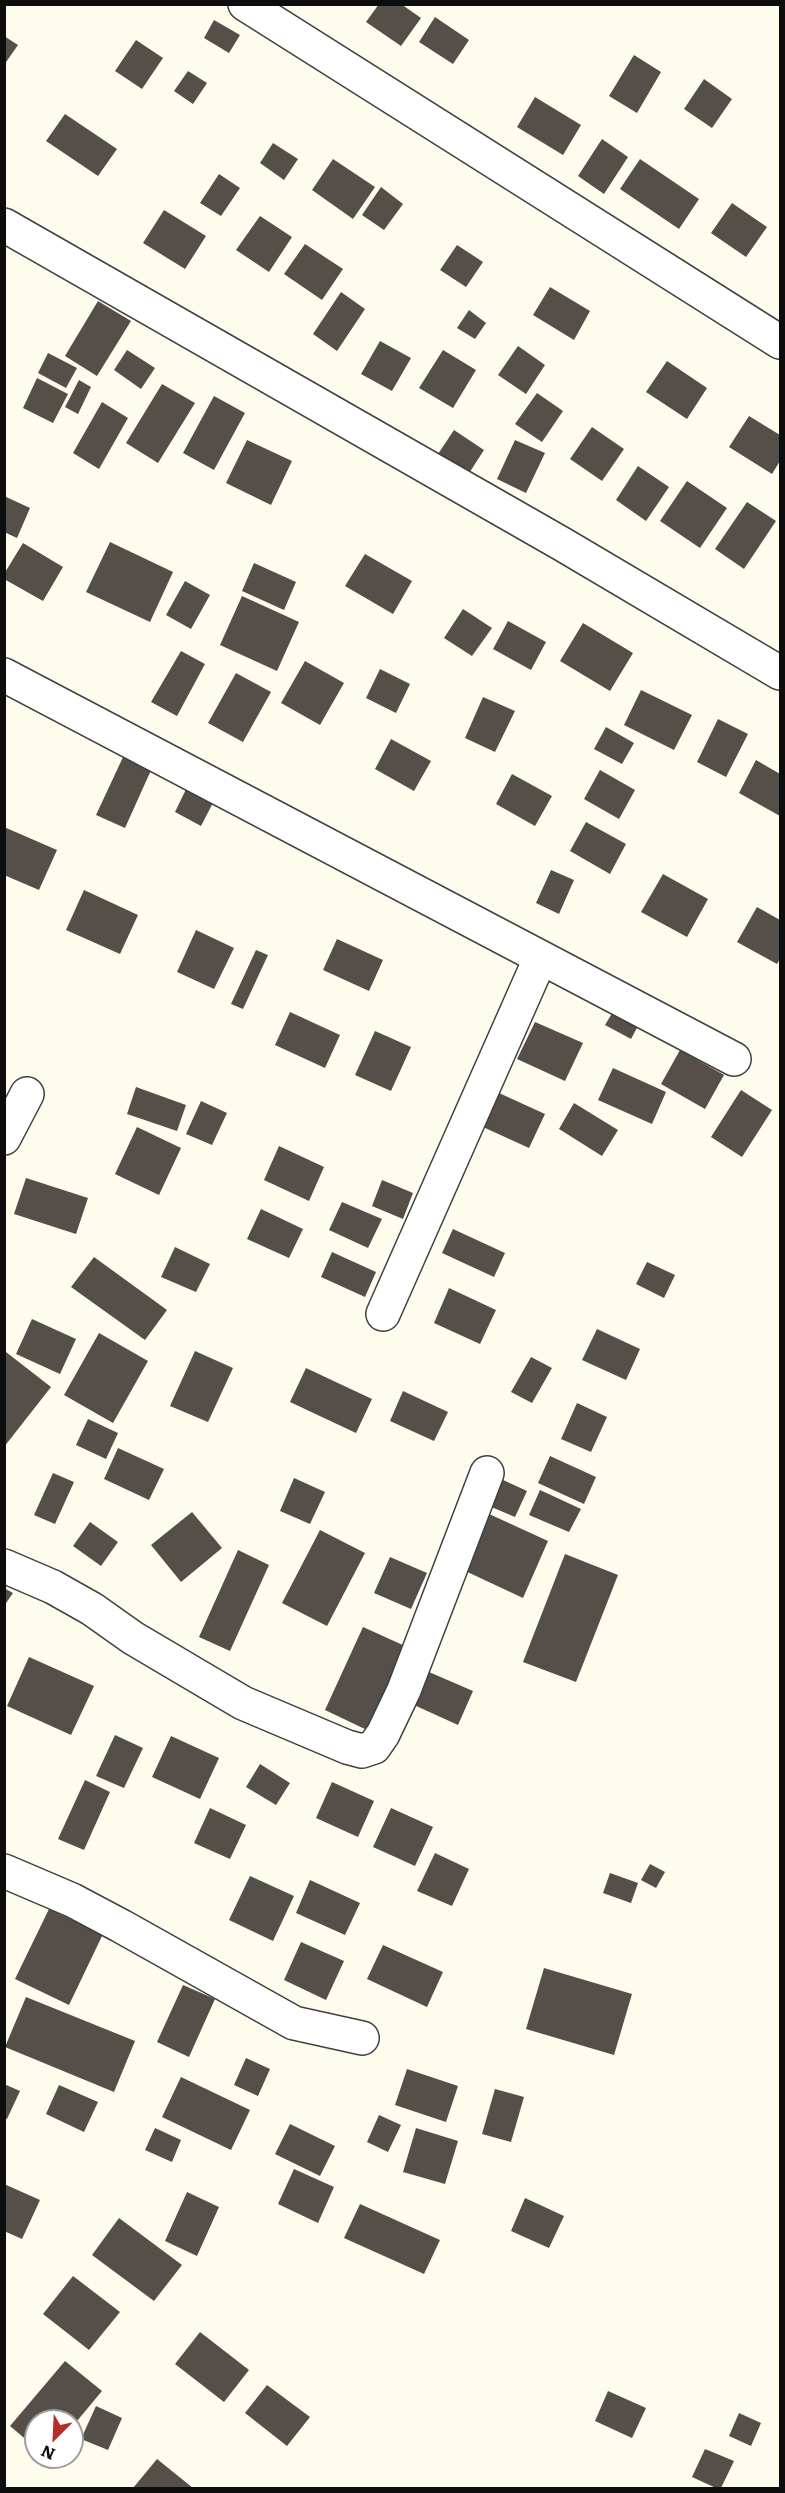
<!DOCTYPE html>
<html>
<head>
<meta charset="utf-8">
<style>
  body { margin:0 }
  #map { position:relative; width:785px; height:2493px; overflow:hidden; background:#fefced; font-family:Literata,serif }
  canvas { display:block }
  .frame { position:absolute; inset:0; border:6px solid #0d0d0d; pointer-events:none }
  .north { position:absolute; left:24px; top:2409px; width:60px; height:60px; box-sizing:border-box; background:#fff; border:2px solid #9e9e9e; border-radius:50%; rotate:204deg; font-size:16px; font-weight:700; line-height:24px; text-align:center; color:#0d0d0d }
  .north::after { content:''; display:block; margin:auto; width:21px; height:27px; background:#b62c2b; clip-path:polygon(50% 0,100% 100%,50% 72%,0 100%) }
</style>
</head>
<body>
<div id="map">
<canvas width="785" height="2493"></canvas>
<div class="frame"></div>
<div class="north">N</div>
</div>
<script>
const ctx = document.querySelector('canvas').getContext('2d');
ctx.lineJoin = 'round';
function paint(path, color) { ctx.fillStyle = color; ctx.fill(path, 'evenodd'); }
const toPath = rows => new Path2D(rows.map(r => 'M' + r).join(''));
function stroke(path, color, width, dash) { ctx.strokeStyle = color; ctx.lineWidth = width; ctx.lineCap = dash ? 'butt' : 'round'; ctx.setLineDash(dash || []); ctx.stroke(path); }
paint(toPath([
  [379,4,401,4,421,18,401,46,366,22],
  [435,17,469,40,453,64,419,42],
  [214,20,240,35,229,53,204,38],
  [4,36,18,45,4,65],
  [136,40,163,58,142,89,115,71],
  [634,55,661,72,637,113,609,96],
  [188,71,207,83,193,104,174,91],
  [704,79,732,99,712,128,684,109],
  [535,97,581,125,563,155,517,127],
  [65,114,117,149,98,176,46,141],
  [602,139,628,157,604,194,578,176],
  [273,143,298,159,284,180,260,163],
  [333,159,375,187,353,219,312,190],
  [640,159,699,199,679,229,620,189],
  [219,174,240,188,221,216,200,203],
  [381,187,403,204,384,230,362,215],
  [732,203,767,227,746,257,711,233],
  [164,210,206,236,185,269,143,243],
  [260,216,292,237,269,272,236,250],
  [305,244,343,269,322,300,284,274],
  [457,245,483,262,466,287,440,270],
  [550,287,590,311,574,340,533,315],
  [341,292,365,309,337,351,313,334],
  [98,301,131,321,97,376,65,356],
  [469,310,486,323,475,339,457,328],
  [380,341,411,358,392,391,361,374],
  [518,346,545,365,526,394,498,375],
  [127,350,155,368,141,389,114,370],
  [443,350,476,370,453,408,419,388],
  [48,353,77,368,66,388,38,373],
  [667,361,707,388,687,419,646,392],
  [37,378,68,394,53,423,23,408],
  [79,380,91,387,78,414,65,407],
  [162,384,195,403,158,463,126,443],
  [537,393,563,411,542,442,515,424],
  [214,396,245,413,214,470,183,453],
  [102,402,128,418,99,469,73,453],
  [749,416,780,435,780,461,772,474,729,447],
  [592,427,624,449,602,481,570,459],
  [454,430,484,450,464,481,434,460],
  [247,440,292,461,271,505,226,483],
  [515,440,545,453,526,493,497,479],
  [638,466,669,487,646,521,616,500],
  [687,481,727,508,700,548,660,521],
  [4,496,30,508,17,538,4,532],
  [747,502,776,521,744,569,715,549],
  [110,542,173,572,150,622,86,592],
  [23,543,63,567,43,601,4,579,4,574],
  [365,554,412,581,393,614,345,586],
  [254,563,296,582,284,610,242,591],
  [185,581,210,595,191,629,166,615],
  [242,596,299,622,277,671,220,645],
  [463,609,492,628,472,656,444,638],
  [508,621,546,642,531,670,493,649],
  [583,623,633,653,610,691,560,661],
  [181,651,205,664,177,716,151,702],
  [305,661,344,683,320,725,281,703],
  [380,669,410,684,396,713,366,698],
  [236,673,271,692,243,742,208,723],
  [641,690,692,715,674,750,624,725],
  [483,697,515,711,495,752,465,738],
  [718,719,748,734,726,777,697,762],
  [606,727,634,743,622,764,594,749],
  [391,739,431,761,414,791,375,769],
  [124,755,152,768,125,828,96,815],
  [756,760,780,774,780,816,739,793],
  [600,770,635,790,619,819,584,799],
  [512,774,552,796,535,826,496,804],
  [190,781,217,795,201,826,175,812],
  [586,822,626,844,610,874,570,851],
  [4,827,57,850,39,890,4,875],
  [551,870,574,880,559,914,536,903],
  [663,874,708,899,687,937,641,912],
  [84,890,138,915,120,954,66,930],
  [757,907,780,920,780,959,777,964,737,942],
  [196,930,234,948,214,989,177,972],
  [337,939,383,960,369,991,323,970],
  [256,950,268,955,243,1009,231,1004],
  [614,1010,639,1024,631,1039,605,1025],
  [290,1012,340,1035,325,1068,275,1045],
  [535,1022,583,1043,565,1081,517,1059],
  [375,1031,411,1047,391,1091,355,1075],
  [680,1050,724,1075,705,1109,661,1084],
  [613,1068,666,1092,652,1124,598,1100],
  [136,1087,186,1105,177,1131,127,1114],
  [741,1090,772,1110,742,1157,711,1137],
  [499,1093,545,1114,529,1148,483,1127],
  [201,1101,227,1113,212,1145,186,1134],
  [574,1103,618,1130,602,1156,559,1129],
  [137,1127,181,1148,159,1195,115,1174],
  [279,1146,324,1167,309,1201,264,1180],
  [26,1178,88,1198,76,1234,14,1214],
  [382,1180,413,1193,403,1219,372,1206],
  [342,1202,382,1219,368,1248,329,1230],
  [261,1209,303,1229,289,1258,247,1239],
  [453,1229,505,1253,494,1277,442,1253],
  [175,1247,210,1264,196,1292,161,1277],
  [332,1252,376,1272,365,1297,321,1277],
  [94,1257,167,1310,145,1340,71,1287],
  [647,1262,675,1275,664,1298,636,1284],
  [449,1288,496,1310,480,1344,434,1323],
  [32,1319,76,1339,60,1374,16,1354],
  [597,1329,640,1349,626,1380,582,1360],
  [99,1333,148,1361,113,1423,64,1395],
  [195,1351,233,1368,208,1422,170,1406],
  [6,1352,51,1387,4,1447,4,1354],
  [531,1357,552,1368,532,1403,511,1392],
  [306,1368,372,1399,356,1433,290,1402],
  [403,1391,448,1412,434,1441,390,1421],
  [577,1403,607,1417,591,1452,561,1439],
  [88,1419,118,1433,106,1459,76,1445],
  [118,1448,164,1469,149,1500,104,1479],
  [550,1456,596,1477,584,1504,538,1483],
  [53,1473,74,1482,55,1524,34,1515],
  [294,1478,325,1492,310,1524,280,1511],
  [501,1479,527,1491,515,1517,489,1506],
  [540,1490,581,1509,569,1532,529,1515],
  [192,1512,222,1548,181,1582,151,1545],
  [487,1513,548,1541,523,1598,461,1569],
  [90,1522,118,1542,101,1566,73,1546],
  [320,1530,365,1553,327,1626,282,1603],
  [238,1550,269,1565,230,1651,199,1637],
  [565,1554,618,1575,576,1682,523,1662],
  [390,1557,427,1573,411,1609,374,1593],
  [4,1588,13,1593,4,1606],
  [363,1627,405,1646,367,1730,325,1710],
  [29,1657,94,1686,71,1735,7,1706],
  [429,1672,473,1691,458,1725,414,1705],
  [115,1735,143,1748,124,1788,96,1776],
  [171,1736,219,1758,200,1799,152,1777],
  [260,1764,290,1783,276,1805,246,1787],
  [85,1780,110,1792,84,1850,58,1839],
  [332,1782,374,1801,358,1837,316,1818],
  [210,1808,246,1825,230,1859,194,1843],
  [391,1808,433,1827,415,1866,373,1847],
  [435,1853,469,1869,452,1906,417,1891],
  [650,1864,665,1872,656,1888,641,1880],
  [610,1873,638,1883,631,1903,603,1893],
  [250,1876,294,1896,273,1941,229,1920],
  [310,1880,360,1903,345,1935,296,1913],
  [49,1909,103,1934,69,2005,15,1979],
  [301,1942,344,1961,326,2000,284,1980],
  [383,1945,443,1972,427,2007,367,1979],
  [544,1968,632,1994,614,2055,526,2029],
  [183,1985,215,1999,189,2057,157,2042],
  [26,1997,135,2041,114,2092,5,2047],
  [246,2058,270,2069,258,2096,234,2085],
  [407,2069,458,2086,446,2122,395,2105],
  [181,2077,250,2110,231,2150,162,2117],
  [4,2084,20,2091,7,2119,4,2118],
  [59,2085,98,2102,84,2132,46,2114],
  [495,2089,524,2097,511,2142,482,2134],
  [379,2115,401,2125,388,2152,367,2142],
  [290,2124,335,2146,320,2176,275,2154],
  [155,2128,181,2140,172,2162,145,2150],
  [416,2128,458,2141,445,2184,403,2172],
  [294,2169,334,2187,318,2223,278,2204],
  [4,2184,40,2200,22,2239,4,2231],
  [187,2192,219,2207,197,2256,165,2241],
  [525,2198,564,2216,549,2248,511,2231],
  [360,2204,440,2240,424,2274,344,2238],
  [119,2218,182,2265,154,2301,92,2255],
  [73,2276,120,2312,89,2350,43,2314],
  [200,2332,249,2370,224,2402,175,2364],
  [65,2361,102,2391,72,2427,72,2421,36,2421,36,2448,10,2426],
  [267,2385,310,2417,287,2446,245,2413],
  [608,2391,646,2408,632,2438,595,2421],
  [96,2406,122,2418,108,2450,81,2439],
  [739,2413,761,2423,751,2446,729,2436],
  [705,2449,734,2461,721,2488,716,2488,692,2477],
  [157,2459,193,2488,133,2488]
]), '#554e49');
const minor = toPath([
  [245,4,780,342],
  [4,225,562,544,780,673],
  [4,675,734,1059],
  [4,1138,27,1094],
  [383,1314,540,959],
  [4,1566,53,1587,92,1609,133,1638,243,1703,347,1747,362,1751,374,1747,383,1734,404,1690,487,1473],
  [4,1871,72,1900,121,1926,294,2023,362,2038]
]);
stroke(minor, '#404040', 36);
stroke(minor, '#fff', 33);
</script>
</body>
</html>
